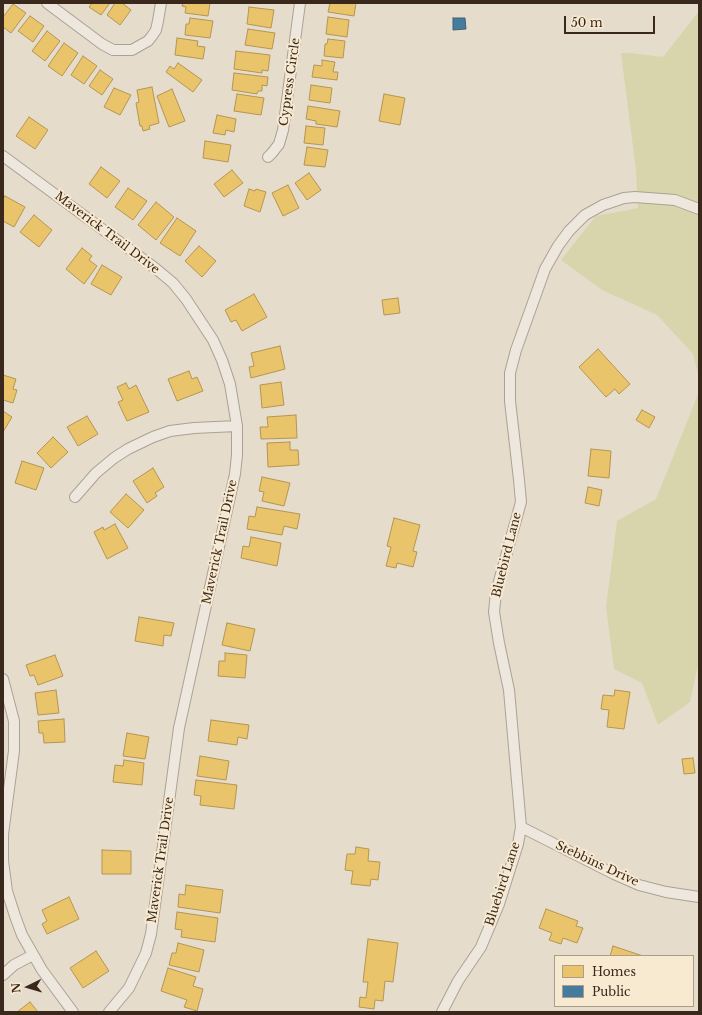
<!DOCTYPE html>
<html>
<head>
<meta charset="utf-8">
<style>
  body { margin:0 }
  #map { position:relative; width:702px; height:1015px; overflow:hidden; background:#e6dccc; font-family:"Libre Baskerville",serif }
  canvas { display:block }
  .frame { position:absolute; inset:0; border:4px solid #3a281c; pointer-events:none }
  .legend { position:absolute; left:554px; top:955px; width:140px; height:52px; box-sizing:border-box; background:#f8e9d1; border:1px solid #ac9c89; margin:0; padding:5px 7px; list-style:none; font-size:12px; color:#3a281c }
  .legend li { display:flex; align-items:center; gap:8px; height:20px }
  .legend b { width:20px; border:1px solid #ac9c89 }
  .north { position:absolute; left:8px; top:967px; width:40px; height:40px; -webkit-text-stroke:3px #f8e9d1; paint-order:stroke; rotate:265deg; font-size:11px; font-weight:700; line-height:16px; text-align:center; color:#3a281c }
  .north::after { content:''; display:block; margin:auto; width:14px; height:18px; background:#3a281c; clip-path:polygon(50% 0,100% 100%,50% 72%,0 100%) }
  .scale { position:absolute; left:564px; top:16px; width:91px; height:18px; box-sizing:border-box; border:2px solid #3a281c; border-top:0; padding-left:5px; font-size:12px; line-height:14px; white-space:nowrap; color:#3a281c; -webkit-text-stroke:3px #f8e9d1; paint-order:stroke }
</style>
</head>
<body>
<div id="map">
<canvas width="702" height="1015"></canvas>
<div class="frame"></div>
<ul class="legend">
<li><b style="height:11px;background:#e9c46a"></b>Homes</li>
<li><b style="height:11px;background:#457b9d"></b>Public</li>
</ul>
<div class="north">N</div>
<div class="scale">50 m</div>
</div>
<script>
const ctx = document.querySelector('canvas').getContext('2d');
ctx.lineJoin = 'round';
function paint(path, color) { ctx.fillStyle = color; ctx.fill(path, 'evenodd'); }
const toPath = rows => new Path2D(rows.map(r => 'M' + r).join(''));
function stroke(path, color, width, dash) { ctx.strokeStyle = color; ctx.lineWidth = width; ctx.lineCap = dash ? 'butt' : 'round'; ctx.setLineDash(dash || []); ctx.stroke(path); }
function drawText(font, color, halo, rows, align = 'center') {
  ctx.font = font + ' "Libre Baskerville",serif'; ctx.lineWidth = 4; ctx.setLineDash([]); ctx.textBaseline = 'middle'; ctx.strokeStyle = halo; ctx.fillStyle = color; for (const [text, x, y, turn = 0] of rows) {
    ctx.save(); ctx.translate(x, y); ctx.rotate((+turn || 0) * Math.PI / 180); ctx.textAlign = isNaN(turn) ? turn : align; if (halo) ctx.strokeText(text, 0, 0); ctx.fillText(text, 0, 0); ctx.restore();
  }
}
paint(toPath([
  [699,11,699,378,693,354,657,315,602,290,561,260,596,216,638,208,636,171,621,53,630,53,663,57],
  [699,392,699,661,690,702,658,725,642,683,614,669,606,607,617,521,656,499]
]), '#d8d5ad');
const homes = toPath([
  [92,3,110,3,101,15,89,7,92,3],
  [115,3,122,3,131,10,120,25,107,15,115,3],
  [183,3,210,3,208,16,185,13,186,7,182,6,183,3],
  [330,3,356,3,354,16,328,12,330,3],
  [13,4,26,13,11,33,3,27,3,17,13,4],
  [249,7,274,10,271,28,247,24,249,7],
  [30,16,44,26,33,42,18,31,30,16],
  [328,17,349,20,347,37,326,34,328,17],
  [190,18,213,21,210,38,185,35,186,24,189,24,190,18],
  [248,29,275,33,272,49,245,45,248,29],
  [47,31,60,41,45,61,32,51,47,31],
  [177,38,198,41,197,46,205,47,203,59,175,55,177,38],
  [328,39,345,41,343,58,324,56,325,44,327,44,328,39],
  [64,43,78,53,62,76,48,66,64,43],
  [236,51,270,55,268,71,262,70,262,73,234,69,236,51],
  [83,56,97,66,84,84,71,75,83,56],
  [322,60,335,62,333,72,338,72,337,80,312,77,314,65,322,66,322,60],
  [178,63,202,80,193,92,166,72,170,66,174,69,178,63],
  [100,70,113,79,102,95,89,86,100,70],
  [234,73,268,77,267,86,262,85,262,91,258,91,257,94,232,90,234,73],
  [311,85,332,88,330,103,309,100,311,85],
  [152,87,159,123,149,126,150,129,143,131,142,126,140,126,136,103,139,102,137,90,152,87],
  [114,88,131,95,120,115,104,107,114,88],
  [172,89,185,121,169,127,157,96,172,89],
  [237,94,264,98,261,115,234,111,237,94],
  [384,94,405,98,400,125,379,121,384,94],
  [308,106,340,111,337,127,316,124,316,121,306,119,308,106],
  [217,115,236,119,234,132,226,130,225,135,213,133,217,115],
  [29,117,48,130,35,149,16,136,29,117],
  [306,126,325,128,323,145,304,143,306,126],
  [205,141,231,145,228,162,203,158,205,141],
  [307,147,328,150,325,167,304,165,307,147],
  [101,167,120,181,107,198,89,184,101,167],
  [232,170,243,183,224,197,214,184,232,170],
  [309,173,321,190,307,200,295,183,309,173],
  [288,185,299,208,283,216,272,193,288,185],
  [128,188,147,201,133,220,115,207,128,188],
  [249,189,255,191,256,189,266,192,260,212,244,206,249,189],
  [5,196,25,207,14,227,3,221,3,199,5,196],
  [156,202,174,217,156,240,138,225,156,202],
  [34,215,52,230,39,247,20,232,34,215],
  [177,218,196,231,180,256,160,243,177,218],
  [199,246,216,261,202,277,185,261,199,246],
  [82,248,92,256,89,260,97,266,84,284,66,269,82,248],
  [102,265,122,277,111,295,91,284,102,265],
  [254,294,267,317,242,331,236,320,231,322,225,310,254,294],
  [398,298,400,313,384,315,382,300,398,298],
  [280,346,285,369,251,378,249,367,254,366,251,353,280,346],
  [598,349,630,384,619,394,615,389,606,397,579,367,598,349],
  [189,371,192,379,197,377,203,391,177,401,168,379,189,371],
  [3,375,16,379,13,389,17,390,13,403,3,400,3,375],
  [281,382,284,405,262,408,260,385,281,382],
  [126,383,129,389,136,385,149,412,127,421,118,402,123,400,117,387,126,383],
  [642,410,655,417,649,428,636,420,642,410],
  [3,411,12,417,3,432,3,411],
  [296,415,297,438,261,439,260,427,268,427,267,417,296,415],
  [87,416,98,434,78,446,67,427,87,416],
  [53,437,68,452,51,468,37,453,53,437],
  [290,442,290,450,298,450,299,465,268,467,267,443,290,442],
  [591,449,611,451,609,478,588,476,591,449],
  [22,461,44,468,36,490,15,483,22,461],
  [153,468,164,487,155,493,157,496,147,503,133,481,153,468],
  [262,477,290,483,284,506,262,501,264,492,259,491,262,477],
  [588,487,602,490,599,506,585,503,588,487],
  [126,494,144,510,128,528,110,512,126,494],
  [257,507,300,514,297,529,284,526,282,535,247,529,249,516,255,517,257,507],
  [394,518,420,525,413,551,417,552,413,567,397,563,396,568,386,566,391,547,387,546,394,518],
  [115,524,128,548,107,559,94,532,103,527,104,530,115,524],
  [251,537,281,543,277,566,241,558,243,546,249,547,251,537],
  [139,617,174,623,171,636,164,635,163,646,135,641,139,617],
  [227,623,255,629,250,651,222,645,227,623],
  [225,653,247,655,245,678,218,676,219,661,225,661,225,653],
  [55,655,63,676,38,685,34,675,30,676,26,665,55,655],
  [56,690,59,713,38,715,35,693,56,690],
  [615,690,630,692,624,729,607,727,609,710,601,709,603,695,614,696,615,690],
  [64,719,65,742,44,743,43,733,39,733,38,721,64,719],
  [211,720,249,725,247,739,238,737,237,745,208,741,211,720],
  [127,733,149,737,145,759,123,756,127,733],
  [200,756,229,761,226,780,197,776,200,756],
  [693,758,695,773,684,774,682,759,693,758],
  [124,760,144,763,142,785,113,782,115,765,123,766,124,760],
  [196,780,237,785,234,809,200,805,201,796,194,795,196,780],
  [356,847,369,849,368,861,380,862,378,880,371,879,370,886,351,884,353,871,345,870,347,854,355,854,356,847],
  [102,850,131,851,131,874,102,874,102,850],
  [186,885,223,890,220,913,178,907,179,894,185,895,186,885],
  [69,897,79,919,47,934,42,924,47,921,42,910,69,897],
  [546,909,578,921,576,926,583,928,577,943,563,938,561,944,549,940,552,933,539,928,546,909],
  [177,912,218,918,215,942,181,937,182,930,175,929,177,912],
  [368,939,398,943,393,982,385,981,383,1001,375,1000,374,1009,359,1007,360,997,366,998,368,982,363,982,368,939],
  [178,943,204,950,199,972,169,965,172,953,176,953,178,943],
  [613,946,643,956,610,956,613,946],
  [96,951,109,971,83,988,70,968,96,951],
  [168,968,196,977,193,986,203,989,197,1011,184,1007,187,1000,161,991,168,968],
  [30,1002,38,1012,17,1012,30,1002]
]);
paint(homes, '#e9c46a');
stroke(homes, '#b49553', 1);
const public = toPath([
  [453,18,465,18,466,29,453,30,453,18]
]);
paint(public, '#457b9d');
stroke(public, '#426276', 1);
const minor = toPath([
  [47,3,102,44,113,50,132,50,139,46,148,41,152,36,156,30,158,21,161,3],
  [3,156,155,268,173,283,186,299,213,340,222,360,230,384,237,426,237,455,235,474,179,728,151,934,146,953,129,988,109,1012],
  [268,157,272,153,279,144,283,130,300,3],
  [75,497,96,473,114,458,128,449,153,437,170,431,194,428,237,426],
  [3,679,14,721,14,751,3,834,3,859],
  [521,827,614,874,639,885,666,892,699,897],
  [3,861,7,891,15,916,22,935,42,970,73,1012],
  [3,975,14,965,33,955],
  [442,1012,458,981,481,947,499,904,518,844,521,827,509,690,499,643,494,612,496,592,521,502,519,480,510,401,510,373,516,350,545,269,558,246,569,231,585,215,603,205,624,198,635,197,675,200,699,209]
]);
stroke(minor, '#aba195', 12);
stroke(minor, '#eee7de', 10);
drawText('12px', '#3a281c', '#f8e9d1', [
  ["Cypress Circle",290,82,-82],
  ["Maverick Trail Drive",107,233,37],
  ["Maverick Trail Drive",220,542,-78],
  ["Bluebird Lane",507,555,-76],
  ["Maverick Trail Drive",161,860,-82],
  ["Stebbins Drive",597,864,25],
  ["Bluebird Lane",503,884,-72]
]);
</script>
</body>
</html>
